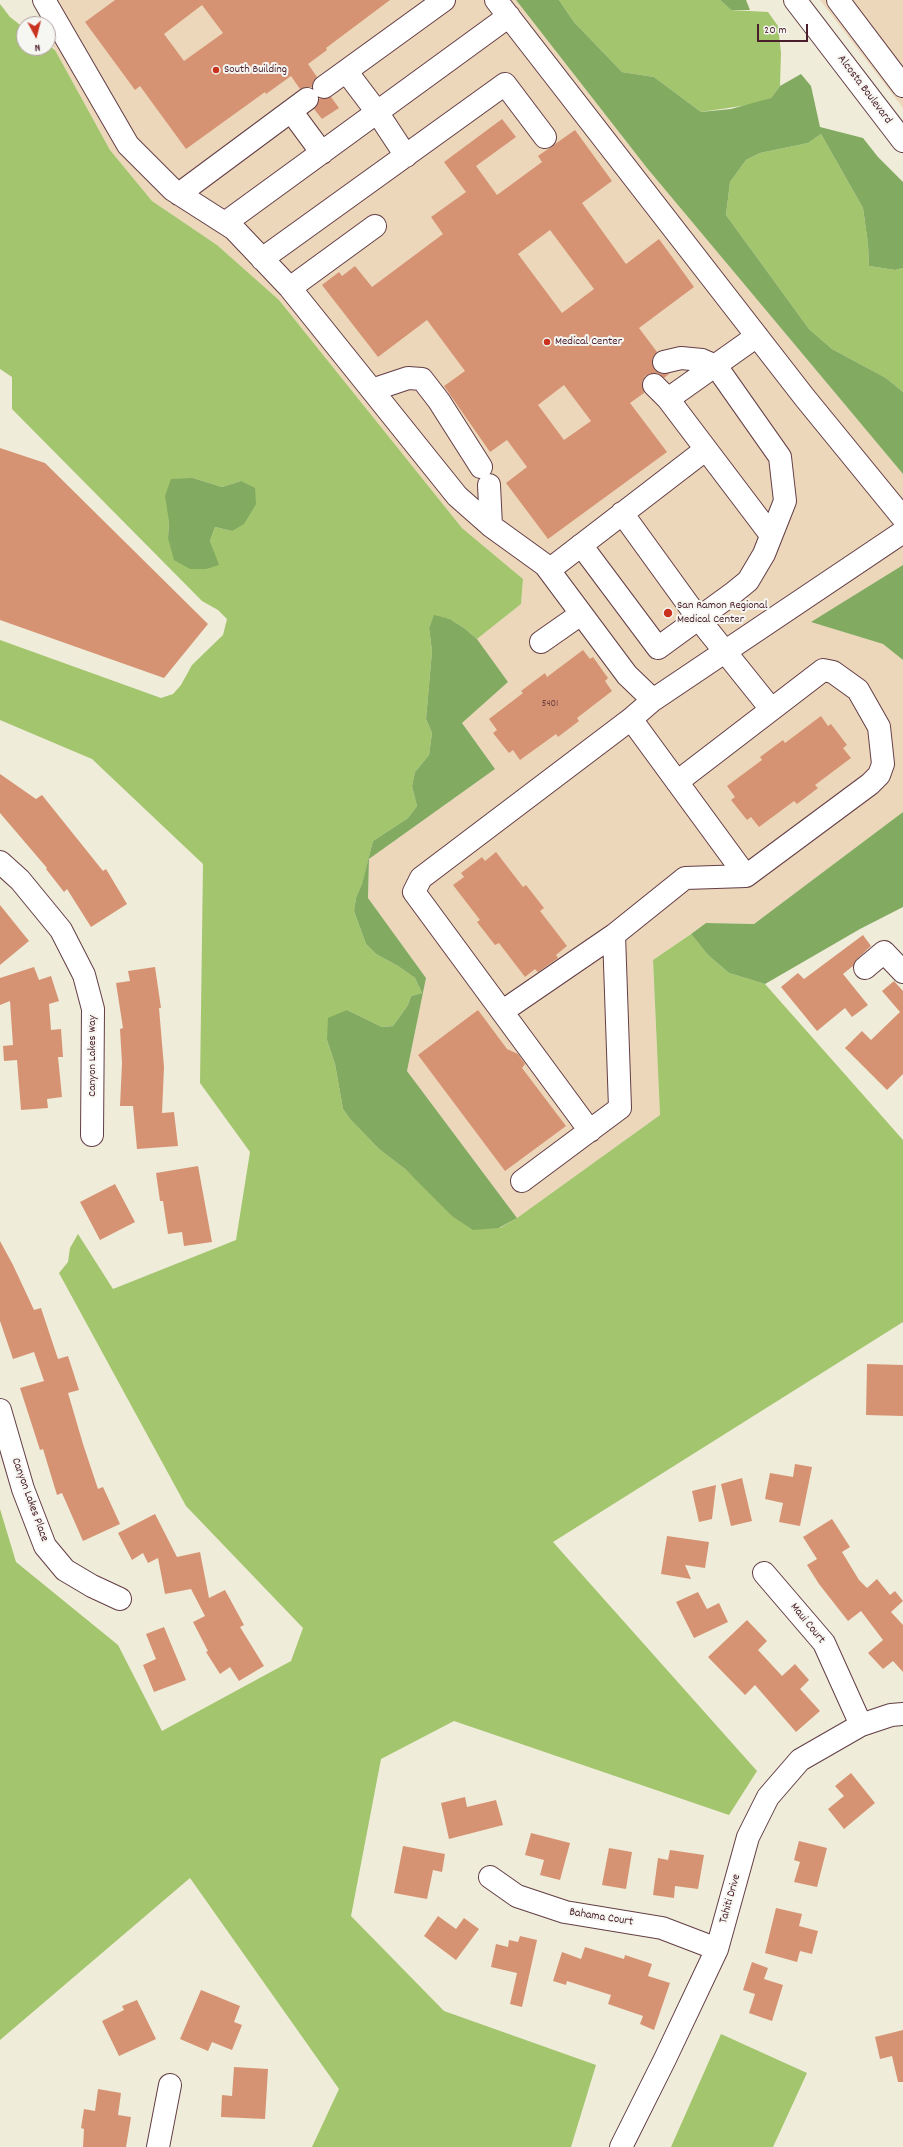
<!DOCTYPE html>
<html>
<head>
<meta charset="utf-8">
<style>
  body { margin:0 }
  #map { position:relative; width:903px; height:2147px; overflow:hidden; background:#efecd9; font-family:Dekko,sans-serif }
  canvas { display:block }
  .north { position:absolute; left:16px; top:16px; width:40px; height:40px; box-sizing:border-box; background:#f6f6f2; border:1px solid #b1a0a2; border-radius:50%; rotate:173deg; font-size:11px; font-weight:700; line-height:16px; text-align:center; color:#4a1f2b }
  .north::after { content:''; display:block; margin:auto; width:14px; height:18px; background:#c8321e; clip-path:polygon(50% 0,100% 100%,50% 72%,0 100%) }
  .scale { position:absolute; left:757px; top:24px; width:51px; height:18px; box-sizing:border-box; border:2px solid #4a1f2b; border-top:0; padding-left:5px; font-size:12px; line-height:14px; white-space:nowrap; color:#4a1f2b; -webkit-text-stroke:3px #f6f6f2; paint-order:stroke }
</style>
</head>
<body>
<div id="map">
<canvas width="903" height="2147"></canvas>
<div class="north">N</div>
<div class="scale">20 m</div>
</div>
<script>
const ctx = document.querySelector('canvas').getContext('2d');
ctx.lineJoin = 'round';
function paint(path, color) { ctx.fillStyle = color; ctx.fill(path, 'evenodd'); }
const toPath = rows => new Path2D(rows.map(r => 'M' + r).join(''));
function stroke(path, color, width, dash) { ctx.strokeStyle = color; ctx.lineWidth = width; ctx.lineCap = dash ? 'butt' : 'round'; ctx.setLineDash(dash || []); ctx.stroke(path); }
function drawText(font, color, halo, rows, align = 'center') {
  ctx.font = font + ' Dekko,sans-serif'; ctx.lineWidth = 4; ctx.setLineDash([]); ctx.textBaseline = 'middle'; ctx.strokeStyle = halo; ctx.fillStyle = color; for (const [text, x, y, turn = 0] of rows) {
    ctx.save(); ctx.translate(x, y); ctx.rotate((+turn || 0) * Math.PI / 180); ctx.textAlign = isNaN(turn) ? turn : align; if (halo) ctx.strokeText(text, 0, 0); ctx.fillText(text, 0, 0); ctx.restore();
  }
}
paint(toPath([
  [42,0,516,0,647,168,903,474,903,565,812,622,883,644,903,660,903,812,754,924,706,923,653,960,660,1115,517,1218,407,1071,426,978,368,898,369,859,495,769,462,723,508,682,477,639,521,604,523,579,462,528,279,300,217,245,152,201,110,150,48,37,48,24,40,22],
  [820,0,903,0,903,108]
]), '#edd7bb');
paint(toPath([
  [559,0,720,0,731,10,768,12,778,26,781,53,780,86,771,98,755,104,701,112,654,77,622,72,574,22],
  [0,4,10,17,24,28,24,48,48,48,48,45,55,50,110,150,152,201,217,245,279,300,462,528,523,579,521,604,477,639,464,628,450,619,434,616,429,628,432,651,426,719,432,733,429,755,415,772,412,786,417,806,408,818,373,841,362,885,356,898,354,911,366,944,376,954,398,966,415,978,422,993,411,996,408,1005,393,1026,382,1027,347,1010,327,1040,335,1064,343,1109,350,1119,379,1149,405,1169,427,1190,500,1228,517,1218,660,1115,653,960,691,934,708,955,729,973,765,984,903,1140,903,1322,553,1542,757,1771,729,1815,454,1721,381,1759,351,1916,444,2011,596,2065,571,2147,312,2147,339,2089,190,1878,0,2040,0,1509,16,1562,118,1645,162,1731,291,1661,303,1628,186,1506,59,1273,68,1262,70,1248,78,1234,113,1289,236,1240,250,1152,200,1083,203,864,92,759,0,720,0,640,161,698,173,694,181,685,192,665,223,635,227,619,218,610,202,601,12,409,12,377,0,369],
  [193,478,222,487,241,481,232,531,215,527,210,541,218,565,168,538,169,521],
  [821,134,863,208,868,244,869,266,895,270,903,268,903,392,886,378,832,349,809,329,726,215,730,182,746,160,760,153,808,143],
  [721,2034,807,2073,773,2147,671,2147]
]), '#a3c56e');
paint(toPath([
  [516,0,559,0,574,22,622,72,654,77,701,112,731,109,771,98,780,86,801,74,811,86,820,127,863,138,878,157,903,182,903,268,895,270,869,266,868,244,863,208,821,134,808,143,760,153,746,160,730,182,726,215,809,329,832,349,886,378,903,392,903,474,647,168],
  [720,0,746,0,750,10,731,10],
  [193,478,222,487,241,481,255,488,256,504,244,524,232,531,215,527,210,541,219,565,206,569,190,569,174,560,168,538,169,521,165,496,171,479],
  [903,565,903,660,883,644,811,622],
  [434,615,450,619,464,628,477,639,508,682,462,723,495,769,369,859,368,898,426,978,407,1071,517,1218,499,1228,473,1230,452,1216,405,1169,379,1149,350,1119,343,1109,335,1064,327,1040,328,1018,347,1010,382,1027,393,1026,408,1005,411,996,422,993,415,978,398,966,376,954,366,944,354,911,356,898,362,884,373,841,408,818,417,806,412,786,415,772,429,755,432,733,426,719,432,651,429,628],
  [903,812,903,907,860,929,765,984,729,973,708,955,691,934,706,923,754,924]
]), '#82aa61');
paint(toPath([
  [115,0,390,0,326,48,327,50,308,64,317,77,313,82,312,87,306,87,300,89,291,76,266,94,265,92,186,149,140,86,135,90,85,22],
  [202,5,223,33,184,61,164,34],
  [331,97,339,108,322,119,314,109,319,99],
  [502,119,516,137,476,166,497,195,542,162,538,156,575,130,612,181,582,203,626,264,659,239,694,287,639,328,657,352,652,359,655,370,661,374,670,373,664,378,657,373,645,376,642,382,644,393,630,403,667,452,548,539,506,483,527,467,507,440,490,452,444,386,465,371,427,320,378,357,322,285,339,272,342,276,355,266,372,287,443,234,431,217,466,192,444,162],
  [550,230,594,289,562,313,518,254],
  [564,385,591,421,564,440,538,405],
  [0,448,45,463,208,624,164,678,0,620],
  [583,650,590,659,593,657,608,678,605,681,612,691,577,718,579,721,558,737,556,734,520,760,513,750,509,753,493,733,497,730,489,719,523,693,521,691,545,673,547,677],
  [821,716,828,726,831,724,847,745,843,748,851,758,815,785,818,788,797,804,794,801,759,827,751,817,747,820,731,800,735,797,727,786,762,760,760,757,783,740,785,743],
  [0,774,36,799,42,795,103,871,106,869,127,904,91,927,67,889,64,892,46,869,47,868,0,813],
  [496,852,523,887,526,885,544,908,540,911,567,946,556,955,558,958,538,972,535,969,525,977,499,943,495,945,477,922,480,920,453,885,464,877,461,873,482,857,485,861],
  [0,905,29,941,0,965],
  [863,935,871,946,857,959,853,966,843,974,868,1005,852,1017,845,1008,817,1031,781,987,798,973,804,979],
  [34,967,39,980,51,976,59,1001,49,1004,51,1030,61,1029,63,1057,58,1057,62,1097,47,1099,48,1108,21,1110,17,1060,4,1061,3,1046,13,1045,10,1001,0,1005,0,978],
  [155,967,161,1008,159,1008,164,1067,162,1113,174,1112,178,1146,137,1149,133,1106,120,1106,122,1063,120,1029,123,1028,116,983,130,981,128,971],
  [894,981,903,991,903,1074,887,1090,845,1048,862,1031,871,1040,900,1012,882,991],
  [478,1010,507,1049,518,1054,525,1064,522,1068,566,1126,505,1171,418,1055],
  [198,1166,212,1242,184,1246,182,1232,168,1234,163,1201,160,1201,156,1173],
  [115,1184,135,1222,100,1240,80,1202],
  [0,1241,13,1265,34,1310,41,1308,58,1359,68,1356,79,1390,68,1393,83,1444,98,1489,103,1487,120,1524,83,1541,62,1493,57,1495,43,1449,40,1450,20,1388,44,1381,34,1352,13,1359,0,1321],
  [867,1364,903,1365,903,1416,866,1415],
  [795,1464,812,1467,800,1526,779,1522,783,1503,765,1499,770,1473,793,1477],
  [742,1478,752,1521,731,1526,721,1484],
  [716,1485,712,1519,699,1522,692,1491],
  [155,1514,177,1557,200,1552,209,1598,225,1590,244,1625,240,1627,264,1666,239,1681,230,1667,220,1674,206,1652,208,1651,193,1622,205,1616,191,1589,165,1594,158,1558,148,1563,143,1553,132,1560,118,1533],
  [832,1519,850,1547,842,1552,859,1580,867,1588,877,1579,890,1595,895,1591,903,1601,891,1612,903,1625,903,1672,893,1661,883,1669,868,1653,883,1640,861,1611,848,1621,819,1584,807,1565,817,1559,803,1537],
  [667,1536,709,1542,705,1568,685,1565,691,1579,661,1574],
  [698,1592,707,1609,719,1603,728,1622,694,1638,676,1602],
  [747,1620,767,1641,758,1650,782,1676,795,1664,809,1680,800,1689,820,1711,796,1732,755,1685,745,1695,708,1657],
  [164,1627,186,1680,154,1692,143,1665,156,1659,146,1634],
  [851,1773,875,1803,844,1829,828,1809,844,1796,835,1786],
  [465,1797,467,1807,496,1800,503,1825,449,1839,441,1803],
  [531,1833,570,1843,560,1880,540,1875,544,1860,525,1855],
  [799,1841,827,1848,817,1887,794,1882,800,1862,794,1860],
  [403,1846,445,1854,442,1872,433,1870,427,1899,394,1893],
  [609,1848,632,1852,626,1889,602,1885],
  [670,1850,704,1855,698,1889,675,1886,674,1898,653,1895,658,1858,668,1860],
  [776,1908,802,1914,799,1926,818,1931,812,1954,800,1951,797,1962,765,1953],
  [438,1916,456,1929,464,1918,479,1929,456,1960,424,1936],
  [520,1936,537,1940,522,2007,510,2004,517,1973,491,1967,496,1944,508,1947,509,1940,518,1942],
  [585,1947,624,1959,625,1955,652,1964,648,1976,670,1983,654,2030,640,2024,643,2016,608,2004,611,1995,567,1981,566,1985,553,1981,562,1952,581,1959],
  [752,1962,768,1968,764,1979,783,1985,772,2021,749,2013,755,1994,743,1990],
  [201,1990,240,2006,234,2022,242,2025,232,2050,212,2042,208,2051,180,2039],
  [137,2000,156,2039,119,2056,102,2021,124,2010,122,2006],
  [903,2030,903,2082,898,2082,892,2056,880,2059,875,2037],
  [234,2067,268,2069,265,2119,221,2117,222,2095,232,2096],
  [98,2089,121,2093,118,2115,131,2117,126,2147,83,2147,84,2129,81,2128,84,2109,95,2111]
]), '#d69373');
const minor = toPath([
  [44,0,128,145,173,190,234,229,290,288,457,496,491,526,545,565,627,675,653,700,903,532],
  [496,0,805,398,903,518],
  [346,71,377,112,406,156],
  [324,87,444,0],
  [291,111,322,153],
  [179,194,307,99],
  [225,223,509,16],
  [262,259,505,84,545,137],
  [290,288,375,226],
  [757,336,668,399,771,535],
  [654,385,668,399],
  [372,390,408,378,422,379,439,401,481,467],
  [489,485,491,526],
  [622,513,698,618,771,709],
  [581,545,658,648,732,594,748,581,764,554,785,501,780,457,716,366,702,360,681,358,664,362],
  [549,570,705,450],
  [541,642,581,614],
  [631,719,746,876],
  [0,862,20,880,61,930,84,975,93,1009,92,1135],
  [865,968,884,952,903,972],
  [503,1011,614,935],
  [590,1131,414,892,421,878,631,719,653,700],
  [522,1181,620,1108,614,935,685,878,746,876,870,784,879,775,883,764,879,727,858,690,833,672,823,670,677,782],
  [0,1410,23,1489,45,1546,65,1570,92,1586,120,1599],
  [764,1573,824,1643,861,1725],
  [490,1877,517,1896,565,1912,662,1928,717,1949],
  [158,2147,170,2085],
  [621,2147,665,2059,717,1949,748,1837,768,1797,800,1760,861,1725,891,1715,903,1714]
]);
const major = toPath([
  [795,0,903,141],
  [838,0,903,86]
]);
stroke(minor, '#633e45', 24);
stroke(major, '#633e45', 24);
stroke(minor, '#fff', 22);
stroke(major, '#fff', 22);
for (const [x, y, r, color] of [
  [216,70,4,"#c8321e"],
  [547,342,4,"#c8321e"],
  [668,613,5,"#c8321e"]
]) { const dot = new Path2D(); dot.arc(x, y, r, 0, 2 * Math.PI); ctx.fillStyle = color; ctx.fill(dot); stroke(dot, '#f6f6f2', 1.5); }
drawText('10px', '#6d3c3d', null, [
  ["5401",550,705]
]);
drawText('12px', '#4a1f2b', '#f6f6f2', [
  ["South Building",224,70],
  ["Medical Center",555,342],
  ["San Ramon Regional",677,606],
  ["Medical Center",677,620]
], 'left');
drawText('12px', '#4a1f2b', '#f6f6f2', [
  ["Alcosta Boulevard",864,90,53],
  ["Canyon Lakes Way",93,1056,-90],
  ["Canyon Lakes Place",29,1500,70],
  ["Maui Court",807,1624,51],
  ["Tahiti Drive",731,1899,-74],
  ["Bahama Court",601,1918,9]
]);
</script>
</body>
</html>
